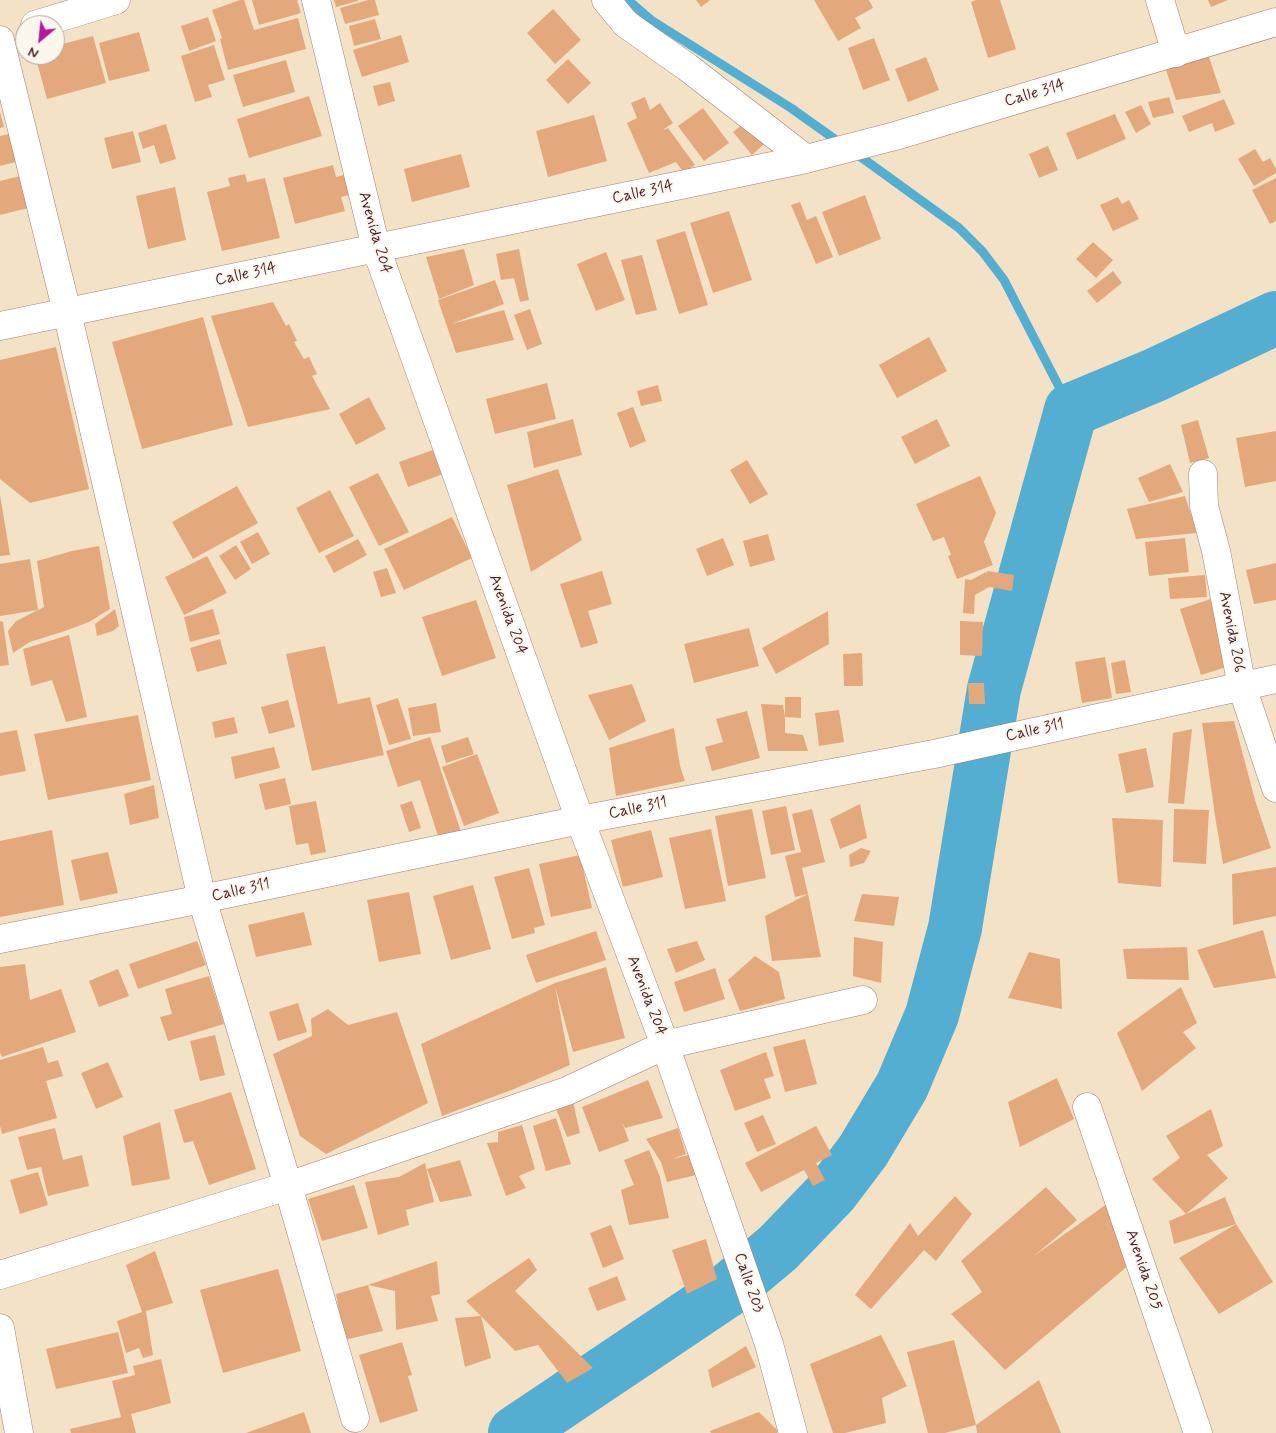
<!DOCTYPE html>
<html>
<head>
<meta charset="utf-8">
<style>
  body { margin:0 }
  #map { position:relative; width:1276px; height:1433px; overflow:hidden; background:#f4e2c7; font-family:Mynerve,sans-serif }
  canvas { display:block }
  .north { position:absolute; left:15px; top:15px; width:50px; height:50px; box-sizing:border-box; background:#fbf7ec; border:1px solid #b4a19f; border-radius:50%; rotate:208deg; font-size:14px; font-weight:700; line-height:20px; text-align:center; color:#4a1f2b }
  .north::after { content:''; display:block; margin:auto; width:18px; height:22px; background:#b5179e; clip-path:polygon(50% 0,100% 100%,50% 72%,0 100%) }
</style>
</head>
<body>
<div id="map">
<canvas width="1276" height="1433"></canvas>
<div class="north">N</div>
</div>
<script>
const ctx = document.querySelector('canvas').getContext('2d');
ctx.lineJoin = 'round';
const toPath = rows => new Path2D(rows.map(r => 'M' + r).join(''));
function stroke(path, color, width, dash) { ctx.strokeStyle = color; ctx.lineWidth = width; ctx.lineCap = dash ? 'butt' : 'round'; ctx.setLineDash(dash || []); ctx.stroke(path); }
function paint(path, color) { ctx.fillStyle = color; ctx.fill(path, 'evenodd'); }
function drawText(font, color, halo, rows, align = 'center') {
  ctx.font = font + ' Mynerve,sans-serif'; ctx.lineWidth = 4; ctx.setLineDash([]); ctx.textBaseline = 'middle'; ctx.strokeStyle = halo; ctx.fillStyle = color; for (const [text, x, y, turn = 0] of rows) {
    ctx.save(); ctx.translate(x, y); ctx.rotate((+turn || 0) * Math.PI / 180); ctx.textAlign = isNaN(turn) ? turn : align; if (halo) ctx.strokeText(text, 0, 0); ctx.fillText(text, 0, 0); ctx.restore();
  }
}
stroke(toPath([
  [628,0,651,20,791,108,843,145],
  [854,152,959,228,982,251,1004,280,1071,410]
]), '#53aed1', 9);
stroke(toPath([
  [515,1433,728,1290,778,1248,832,1192,863,1151,902,1086,932,1015,955,928,994,689,1071,410,1155,375,1276,318]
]), '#53aed1', 54);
paint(toPath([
  [240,0,244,0,254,30,298,18,306,49,228,70,220,39,222,38,212,10],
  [252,0,297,0,301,13,259,25],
  [334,0,358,0,358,1,336,7],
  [368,0,375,0,379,15,345,24,340,8],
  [696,0,710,0,701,7],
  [814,0,869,0,873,8,855,18,861,28,838,41],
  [976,0,1000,0,1016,49,988,58,971,2],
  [1208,0,1228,0,1211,7],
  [553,9,581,40,555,64,527,33],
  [208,17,216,41,189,51,181,26],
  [375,19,381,39,354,46,349,26],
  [139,32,150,71,109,81,99,43],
  [401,35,409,62,362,77,353,50],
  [93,36,106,83,47,99,35,55,55,55,55,46],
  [874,38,890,80,863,90,848,48],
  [214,45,225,80,208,85,212,97,195,102,181,56],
  [1208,54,1221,93,1176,100,1166,70],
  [926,57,939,90,908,102,895,69],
  [568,59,591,83,568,104,546,80],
  [286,60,295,92,243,107,233,75],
  [390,82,395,101,378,106,373,86],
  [309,96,322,136,249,158,237,119],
  [645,97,650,110,660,103,673,123,664,129,664,130,668,128,695,165,684,173,676,162,649,173,627,123,637,118,631,103],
  [1169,97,1174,113,1153,118,1148,102],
  [1224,99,1235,124,1215,132,1212,123,1189,132,1182,116],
  [1141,105,1151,124,1136,133,1125,112],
  [703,108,729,143,704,161,678,126],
  [0,112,4,127,0,128],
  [1115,114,1126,139,1077,160,1066,133],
  [594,115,607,161,548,177,536,131],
  [746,121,765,143,752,155,733,132],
  [166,124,176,159,160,164,154,145,143,149,138,133],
  [133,131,141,162,112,169,104,138],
  [17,132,24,160,0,166,0,136],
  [1048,146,1058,170,1039,178,1029,154],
  [1255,149,1263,162,1270,158,1276,169,1276,173,1254,186,1238,159],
  [461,154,470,187,412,202,404,169],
  [333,165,336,177,352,173,357,193,341,197,345,211,295,224,283,178],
  [245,174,247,182,265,178,280,238,222,251,207,192,230,186,228,178],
  [20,176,28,208,0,215,0,181],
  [1276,178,1276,221,1270,224,1252,190],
  [175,187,186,240,148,249,136,196],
  [865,195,881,239,839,256,822,212],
  [1118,197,1122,204,1129,200,1139,219,1113,231,1100,205],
  [800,202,807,220,816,216,833,257,816,264,791,205],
  [729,211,752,280,713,293,690,223],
  [685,231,708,305,679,314,656,240],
  [1093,242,1113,260,1096,278,1076,259],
  [464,249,474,285,439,299,426,257],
  [519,249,529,300,520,302,514,278,501,280,496,254],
  [606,252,625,300,596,311,577,264],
  [642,255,657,310,636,315,621,260],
  [1113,271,1122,283,1097,303,1087,291],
  [495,280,504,304,451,324,504,310,514,340,456,353,438,300],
  [273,302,286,326,289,324,297,341,294,342,304,359,309,357,317,374,312,376,330,409,248,427,211,316],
  [530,309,542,344,527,350,514,315],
  [203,317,233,425,142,449,112,342],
  [929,337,947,371,897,398,879,365],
  [56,347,89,489,30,503,0,479,0,360],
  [547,383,556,419,495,434,486,399],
  [658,385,662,401,641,406,637,391],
  [369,397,386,429,356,445,339,414],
  [633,407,646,441,630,448,617,413],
  [573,419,582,455,534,468,527,432],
  [937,419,950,446,915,464,901,437],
  [1198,420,1209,458,1190,463,1181,425],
  [1276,431,1276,481,1245,487,1236,438],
  [433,450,443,474,408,487,399,462],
  [747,460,768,494,750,504,730,470],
  [1170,464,1183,492,1149,502,1138,478],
  [558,469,582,540,531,572,507,485],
  [378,473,409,532,379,546,349,487],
  [980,476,996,513,984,542,993,565,957,579,948,556,951,555,944,537,933,541,916,504],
  [237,486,258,523,193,559,172,522],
  [330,490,354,536,319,553,296,508],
  [0,495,10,555,0,556],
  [1185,496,1197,533,1136,539,1127,509],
  [452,517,472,558,404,590,384,549],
  [258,532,270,554,252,564,240,542],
  [768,534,775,560,750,567,743,541],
  [723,538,734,565,707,576,696,549],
  [1185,538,1189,572,1149,576,1145,542],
  [358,539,367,555,334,573,325,556],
  [236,545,251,569,235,580,219,556],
  [99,546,110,609,89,622,65,631,30,642,13,653,8,631,16,621,44,607,37,561,72,551],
  [207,556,227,593,184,615,165,577],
  [30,559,38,610,0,616,0,564],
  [1276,563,1276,600,1254,604,1246,570],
  [387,568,396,593,381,597,373,572],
  [602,571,612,604,588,611,598,643,581,648,560,584],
  [987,571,1014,575,1012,591,989,587,975,595,974,614,963,613,965,579,971,580,986,572,987,574],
  [1205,575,1207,597,1170,599,1168,578],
  [1214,598,1236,664,1201,675,1180,609],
  [476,600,496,658,442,676,422,617],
  [115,609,119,626,113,631,97,636,95,624],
  [213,609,220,634,190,642,184,617],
  [828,611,829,644,776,674,762,648],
  [0,621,3,622,9,665,0,666],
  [960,621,983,622,982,656,960,655],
  [749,628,759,666,694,683,684,644],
  [69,635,87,717,66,722,52,680,31,686,23,649],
  [220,639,227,664,197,672,190,648],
  [325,646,338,704,370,697,384,755,312,771,286,654],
  [862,653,863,686,844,686,843,654],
  [1105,657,1112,698,1082,703,1075,662],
  [1125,660,1131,692,1116,694,1111,663],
  [968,683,984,683,985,704,969,704],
  [632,684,646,721,609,740,588,695],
  [785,697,801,697,801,718,785,717,785,733,803,735,808,751,768,751,761,704,783,705,785,717],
  [398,698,411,739,389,745,376,705],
  [288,700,295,727,269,734,261,707],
  [436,703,441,732,413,736,408,708],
  [839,710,844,742,819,746,815,713],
  [747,711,760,758,712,771,705,747,723,742,716,719],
  [138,715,151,780,48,800,34,734],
  [234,717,238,733,215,738,212,722],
  [1234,721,1255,800,1271,848,1223,864,1215,816,1202,723],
  [674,728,680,766,685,781,616,796,609,748],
  [1192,729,1184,804,1168,803,1173,733],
  [17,730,26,771,0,776,0,733],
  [430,737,461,832,439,839,420,780,398,787,386,751],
  [468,737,474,754,446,763,441,746],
  [274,747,280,768,235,779,231,757],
  [1146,748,1154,787,1126,793,1118,754],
  [477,754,499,813,464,826,442,767],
  [285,778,291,804,265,810,259,784],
  [154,785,159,818,130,825,124,794],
  [316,801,326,852,311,855,308,843,296,845,289,806],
  [412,801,421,828,409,832,400,805],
  [860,804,867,838,840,849,830,819],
  [786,806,795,850,771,855,762,811],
  [752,809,766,878,728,886,715,816],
  [812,809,825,862,802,868,808,894,821,957,772,961,765,916,808,894,795,897,785,856,801,852,792,814],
  [1174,809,1209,810,1206,864,1173,862],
  [1112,818,1163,820,1161,887,1118,883],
  [711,829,726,901,685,909,669,838],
  [52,830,64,905,0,917,0,841],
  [651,830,663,877,623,887,611,840],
  [861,848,871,851,864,863,850,867,849,855],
  [108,852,118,893,80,901,71,860],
  [580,855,592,908,551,917,539,864],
  [1276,867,1276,916,1233,925,1232,874],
  [529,868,545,925,534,928,535,933,512,939,494,877],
  [473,885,491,949,451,960,433,896],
  [409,892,421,954,379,962,367,900],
  [862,894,899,897,894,926,854,921],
  [304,912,312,945,256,957,248,925],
  [1263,930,1276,978,1214,988,1197,950],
  [596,931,606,960,536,983,526,955],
  [854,937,883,942,881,983,853,976],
  [197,941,206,965,138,989,129,964],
  [697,941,705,960,676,973,667,949],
  [1187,947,1189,980,1127,979,1123,949],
  [1029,952,1060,959,1062,1009,1008,998],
  [755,956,779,972,785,999,740,1011,728,980],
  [25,964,30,1000,61,989,76,1032,2,1057,0,1053,0,967],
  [606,967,625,1038,573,1052,555,986,570,1065,514,1089,442,1116,421,1044,555,983],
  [715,968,725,999,684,1012,674,982],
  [118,969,129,996,99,1007,89,981],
  [209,976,224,1024,168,1041,160,1017,172,1014,165,989],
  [1181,987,1197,1023,1183,1032,1196,1048,1142,1091,1117,1033],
  [298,1003,307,1032,278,1041,269,1012],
  [328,1009,348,1025,397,1012,428,1103,326,1154,300,1136,273,1054,312,1036,311,1019],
  [215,1035,225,1075,200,1081,190,1041],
  [805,1039,817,1084,785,1092,773,1047],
  [43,1047,48,1063,58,1060,63,1076,46,1081,57,1118,2,1134,0,1126,0,1060],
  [766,1052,774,1076,764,1079,771,1098,735,1111,720,1070],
  [108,1062,123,1097,96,1109,81,1073],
  [1057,1078,1074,1119,1020,1147,1008,1102],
  [648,1080,663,1118,625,1128,622,1122,629,1141,599,1152,582,1107],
  [231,1092,256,1169,209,1185,193,1141,184,1143,174,1110],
  [573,1102,580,1133,567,1137,555,1106],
  [1211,1109,1223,1146,1207,1155,1228,1178,1186,1214,1225,1197,1236,1224,1273,1282,1219,1314,1179,1258,1236,1224,1174,1244,1169,1221,1186,1214,1152,1179,1180,1158,1166,1136],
  [763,1115,776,1144,757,1152,744,1123],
  [556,1118,571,1164,546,1171,533,1126],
  [160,1122,170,1179,132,1186,123,1136],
  [522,1125,535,1169,519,1176,526,1188,506,1196,487,1143,498,1142,498,1132],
  [816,1126,832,1155,816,1163,825,1180,813,1186,804,1170,761,1192,745,1163],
  [55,1128,63,1160,82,1155,89,1186,48,1196,41,1167,27,1170,18,1137],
  [678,1128,686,1154,672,1159,692,1154,696,1175,667,1182,661,1162,646,1139],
  [649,1150,660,1177,669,1218,629,1225,621,1190,634,1185,624,1160],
  [460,1160,472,1196,440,1202,427,1169],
  [425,1163,434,1202,406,1210,409,1225,378,1235,365,1182,399,1177],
  [38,1172,48,1205,20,1214,10,1180],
  [354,1185,368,1228,322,1241,308,1199],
  [1046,1187,1077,1220,1034,1256,1111,1201,1136,1259,1005,1370,951,1314,982,1292,961,1261],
  [955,1196,972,1214,936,1261,924,1250,871,1309,855,1295,910,1223,918,1236],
  [611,1225,624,1259,603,1268,590,1233],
  [706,1239,717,1279,687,1294,672,1250],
  [155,1251,173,1303,146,1311,153,1355,143,1358,139,1348,126,1353,117,1321,142,1312,126,1265],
  [529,1258,537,1270,515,1291,593,1368,567,1383,538,1345,515,1351,481,1316,491,1358,465,1367,455,1318,481,1316,466,1301],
  [437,1261,440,1294,431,1296,438,1321,396,1330,395,1291,368,1285],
  [278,1269,301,1351,223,1373,200,1290],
  [617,1276,626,1300,597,1311,588,1288],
  [368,1285,383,1331,344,1340,336,1294],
  [118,1332,128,1373,56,1389,46,1349],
  [881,1335,907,1386,882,1398,886,1423,845,1433,833,1433,810,1364],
  [954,1340,976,1425,1039,1380,1061,1433,977,1433,976,1425,945,1433,928,1433,907,1352],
  [402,1342,412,1375,408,1376,418,1411,380,1423,359,1355],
  [746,1346,756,1367,712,1388,708,1370],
  [161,1359,171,1403,131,1414,136,1433,71,1433,70,1429,121,1417,112,1381,135,1375,133,1366],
  [304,1412,311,1433,246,1433],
  [759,1412,777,1430,777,1433,711,1433,710,1431]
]), '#e3a97d');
const street = toPath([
  [316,0,376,248,580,820,665,1045,769,1344,793,1433],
  [606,0,626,24,687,67,806,159],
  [1160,0,1176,53],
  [35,25,116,0],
  [0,40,67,312,202,899,288,1186,355,1418],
  [0,326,806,159,895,136,1276,22],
  [1203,474,1204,506,1216,551,1242,687,1276,788],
  [1087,1107,1198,1433],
  [0,1275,288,1186,567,1091,665,1045,863,1000],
  [0,1328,19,1433]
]);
const secondary = toPath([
  [0,939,202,899,580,820,934,754,1276,679]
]);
stroke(street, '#9f8079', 29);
stroke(secondary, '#9f8079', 29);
stroke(street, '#fff', 28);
stroke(secondary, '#fff', 28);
drawText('16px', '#4a1f2b', '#fbf7ec', [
  ["Calle 314",1035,94,-16],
  ["Calle 314",643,193,-12],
  ["Avenida 204",374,233,74],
  ["Calle 314",246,275,-12],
  ["Avenida 204",507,615,70],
  ["Avenida 206",1231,632,79],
  ["Calle 311",1035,731,-12],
  ["Calle 311",638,809,-11],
  ["Calle 311",241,891,-12],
  ["Avenida 204",646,996,69],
  ["Avenida 205",1143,1270,71],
  ["Calle 203",748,1283,71]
]);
</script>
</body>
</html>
